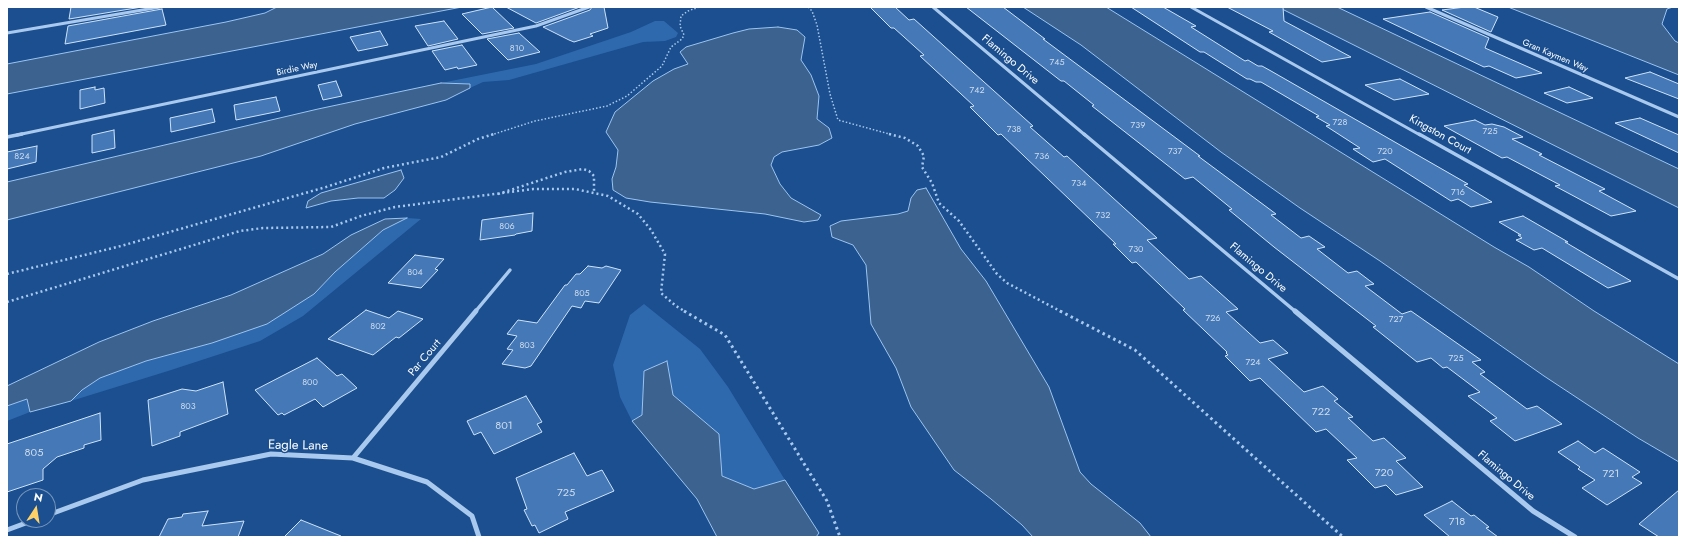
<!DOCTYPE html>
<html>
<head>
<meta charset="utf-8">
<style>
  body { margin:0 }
  #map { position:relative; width:1686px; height:544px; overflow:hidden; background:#1b4f8f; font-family:Jost,sans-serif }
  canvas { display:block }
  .frame { position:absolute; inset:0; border:8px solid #fff; pointer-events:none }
  .north { position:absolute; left:16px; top:488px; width:40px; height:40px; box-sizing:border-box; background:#1b4f8f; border:1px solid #7695bc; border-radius:50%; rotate:12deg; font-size:11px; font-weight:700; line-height:16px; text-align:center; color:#fff }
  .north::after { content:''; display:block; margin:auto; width:14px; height:18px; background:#ffd166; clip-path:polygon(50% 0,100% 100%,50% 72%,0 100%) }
</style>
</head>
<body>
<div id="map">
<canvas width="1686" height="544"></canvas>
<div class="frame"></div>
<div class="north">N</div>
</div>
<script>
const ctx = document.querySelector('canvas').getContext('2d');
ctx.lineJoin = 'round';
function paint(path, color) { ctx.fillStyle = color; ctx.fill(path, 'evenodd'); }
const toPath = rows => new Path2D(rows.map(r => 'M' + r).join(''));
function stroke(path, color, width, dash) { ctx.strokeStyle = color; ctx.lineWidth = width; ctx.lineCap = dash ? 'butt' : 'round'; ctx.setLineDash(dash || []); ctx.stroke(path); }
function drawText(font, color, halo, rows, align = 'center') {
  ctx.font = font + ' Jost,sans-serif'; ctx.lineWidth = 3; ctx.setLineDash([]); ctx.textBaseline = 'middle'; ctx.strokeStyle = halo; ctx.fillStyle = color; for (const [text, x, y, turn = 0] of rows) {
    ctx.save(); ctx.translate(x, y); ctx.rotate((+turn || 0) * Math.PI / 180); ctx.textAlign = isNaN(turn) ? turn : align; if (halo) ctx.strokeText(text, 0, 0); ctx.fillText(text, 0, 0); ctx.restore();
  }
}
paint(toPath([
  [655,21,664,21,678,33,676,37,665,41,643,42,509,80,483,82,470,88,470,84,441,83,536,64,631,32],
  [407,218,421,219,303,316,260,341,168,371,71,401,82,390,100,378,146,361,212,343,314,294,335,272,383,230],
  [644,304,700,349,728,387,785,480,754,489,721,476,719,434,644,372,642,416,632,421,620,397,613,365,630,315],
  [27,399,30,412,7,421,7,406]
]), '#2e69ad');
const water = toPath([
  [277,7,462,7,7,94,7,64,226,22,265,13,277,7],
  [1023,7,1106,7,1494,247,1529,267,1594,311,1679,364,1679,462,1638,438,1544,376,1380,261,1300,208,1221,152,1081,45,1023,7],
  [1278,7,1337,7,1679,169,1679,208,1278,7],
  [1508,7,1673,7,1667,9,1662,24,1675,41,1679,43,1679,75,1508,7],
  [778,27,797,30,805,37,801,60,811,75,819,96,817,119,829,128,832,138,819,145,782,152,774,157,771,165,780,184,791,198,821,215,818,220,804,222,765,214,650,202,626,198,613,190,612,179,616,167,618,150,606,132,615,112,653,81,674,69,688,64,680,52,686,47,733,33,749,29,778,27],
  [441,83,470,84,470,88,446,100,355,124,261,156,7,220,7,182,318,109,441,83],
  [401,170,404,178,395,190,384,198,358,198,331,201,306,208,308,201,321,193,401,170],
  [926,188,961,249,986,281,1049,387,1080,472,1091,484,1140,523,1151,537,1033,537,1022,525,991,499,954,470,911,407,896,368,871,324,866,265,853,245,832,237,830,226,841,221,898,214,908,211,911,198,917,190,926,188],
  [407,218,383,230,335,272,314,294,267,324,212,343,146,361,100,378,82,390,71,401,30,412,27,399,7,406,7,386,99,342,153,321,231,295,323,254,351,235,385,219,407,218],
  [667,361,673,395,719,434,722,476,754,489,785,480,819,533,816,537,717,537,697,499,632,421,642,415,644,371,667,361]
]);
paint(water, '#3c6290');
stroke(water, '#9cc4f0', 1);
const building = toPath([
  [71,7,142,7,69,19,71,7],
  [492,7,514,28,482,34,462,14,492,7],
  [506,7,580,7,536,23,506,7],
  [592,7,604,7,608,28,590,34,593,36,574,42,569,40,543,27,590,10,592,7],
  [870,7,895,7,909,20,914,19,1033,126,1030,127,1064,157,1067,156,1157,238,1147,240,1189,279,1201,276,1238,309,1226,312,1260,343,1273,340,1288,353,1268,359,1304,392,1323,386,1338,399,1334,401,1353,417,1348,418,1373,441,1384,438,1406,458,1396,461,1423,487,1396,495,1386,485,1375,488,1347,460,1357,458,1326,429,1316,432,1260,378,1250,381,1225,356,1228,355,1226,353,1227,352,1183,310,1185,309,1136,262,1132,263,1113,244,1116,244,1001,134,998,135,970,107,974,106,920,56,924,55,894,28,891,28,870,7],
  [966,7,1003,7,1045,39,1043,39,1200,156,1198,156,1276,214,1271,215,1301,238,1309,236,1325,247,1317,249,1348,273,1357,271,1374,284,1365,286,1402,314,1411,311,1481,360,1472,362,1485,372,1480,374,1527,409,1537,406,1562,424,1515,441,1490,421,1497,418,1468,396,1480,392,1447,367,1443,368,1431,358,1417,362,1373,327,1376,326,1274,247,1229,210,1232,209,1193,177,1185,179,1092,106,1094,105,1064,81,1061,81,966,7],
  [1131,7,1163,7,1196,26,1191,27,1245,61,1248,60,1258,66,1262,66,1271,71,1468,184,1464,185,1492,202,1471,207,1458,199,1451,201,1385,159,1373,162,1353,149,1360,148,1326,126,1330,125,1316,117,1319,116,1261,82,1256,82,1250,79,1247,79,1204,52,1200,52,1131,7],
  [1227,7,1283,7,1284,21,1351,57,1322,62,1269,32,1273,31,1227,7],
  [1465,7,1474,7,1498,17,1491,32,1442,10,1465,7],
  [162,9,166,25,65,44,68,26,162,9],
  [1430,12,1489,38,1485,48,1542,73,1516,78,1489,66,1484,67,1383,19,1430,12],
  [444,21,458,39,428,46,415,26,444,21],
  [380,31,388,45,358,51,350,37,380,31],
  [519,33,540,52,508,60,487,39,519,33],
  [462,45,477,65,458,69,457,67,445,70,432,51,462,45],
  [1650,72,1679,84,1679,99,1625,78,1650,72],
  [1400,79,1429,94,1394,100,1365,85,1400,79],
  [336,81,342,96,323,100,318,85,336,81],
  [95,87,95,90,104,88,105,103,80,109,80,90,95,87],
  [1569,87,1593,98,1567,103,1544,93,1569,87],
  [276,97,280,111,236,120,234,105,276,97],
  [212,109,215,122,171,132,170,118,212,109],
  [1640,118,1679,135,1679,153,1615,123,1640,118],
  [1475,120,1485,125,1492,124,1504,127,1523,137,1512,139,1542,154,1539,155,1605,189,1599,191,1636,211,1611,216,1555,186,1560,185,1507,157,1502,158,1444,126,1475,120],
  [114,130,115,148,92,153,92,135,114,130],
  [37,146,36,162,7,169,7,152,37,146],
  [533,213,532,231,516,234,515,235,480,240,482,220,533,213],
  [1523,216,1568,242,1565,242,1631,281,1608,288,1542,248,1534,250,1516,240,1522,238,1518,235,1521,235,1499,222,1523,216],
  [415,255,444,259,435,269,438,270,421,288,388,283,415,255],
  [588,266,602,268,606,266,621,270,599,303,585,301,581,308,572,306,531,366,525,368,502,364,513,350,507,349,517,336,507,334,518,320,537,323,565,285,567,285,576,274,580,274,588,266],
  [366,310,389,318,398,311,423,319,399,338,396,337,373,355,328,339,366,310],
  [317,358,337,376,342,374,357,388,323,407,315,399,284,415,282,413,278,415,255,390,317,358],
  [223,382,228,414,180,432,180,436,152,446,148,400,182,389,196,391,223,382],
  [526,396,542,422,537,424,542,432,494,454,481,432,474,435,467,421,526,396],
  [100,413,101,440,84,445,84,448,57,457,43,469,43,480,7,492,7,444,100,413],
  [1578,441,1595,453,1603,448,1640,472,1632,477,1642,483,1607,505,1582,488,1595,480,1578,469,1580,467,1558,452,1578,441],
  [574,453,587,476,602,470,614,491,565,512,568,519,539,533,535,525,532,526,524,510,527,509,516,478,574,453],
  [1679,490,1679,537,1659,537,1639,524,1679,490],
  [1452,501,1471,516,1474,515,1489,527,1486,528,1498,537,1450,537,1424,515,1452,501],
  [208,511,202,526,244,521,238,537,159,537,168,519,182,517,183,514,208,511],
  [301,520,341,536,341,537,284,537,301,520]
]);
paint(building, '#4478b7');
stroke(building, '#cfe3fa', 1);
stroke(toPath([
  [808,7,812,11,817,25,830,94,838,120,893,135],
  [491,135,535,121,607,106,627,96,662,66,671,47,682,39,684,35,680,26,681,16,688,11,699,7]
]), '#a9c9ee', 1.5, [1.5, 2]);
stroke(toPath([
  [889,134,905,138,918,146,924,156,922,167,932,183,939,203,959,221,997,274,1007,283,1062,312],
  [498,194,565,172,583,169,589,171,594,176,594,192],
  [7,274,121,246,326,187,384,168,441,157,478,139,494,134],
  [7,302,240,231,263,228,331,227,361,216,395,207,533,189,575,189,608,196,638,214,651,230,665,254,661,293,676,306,686,312]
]), '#a9c9ee', 2.5, [2, 3]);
stroke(toPath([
  [684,311,725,335,827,501,840,537],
  [1060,311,1135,350,1343,537]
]), '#a9c9ee', 3, [2.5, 3.5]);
stroke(toPath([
  [933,7,1085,135],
  [1191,7,1420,135],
  [1426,7,1679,117],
  [7,33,160,7],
  [17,135,536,26,589,7]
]), '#a9c9ee', 3);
stroke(toPath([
  [1084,134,1296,312],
  [1419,134,1679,279],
  [7,137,22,134],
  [475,312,510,270]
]), '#a9c9ee', 3.5);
stroke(toPath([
  [1295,311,1533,511,1575,537],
  [353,458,476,311],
  [48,515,143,480,271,454,353,458,427,482,472,516,479,537],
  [7,530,34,520]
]), '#a9c9ee', 5);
drawText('9px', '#d0dded', null, [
  ["810",517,49],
  ["745",1057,63],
  ["742",977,91],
  ["728",1340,123],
  ["739",1138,126],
  ["738",1014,130],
  ["725",1490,132],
  ["737",1175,152],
  ["720",1385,152],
  ["824",22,157],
  ["736",1042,157],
  ["734",1079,184],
  ["716",1458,193],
  ["732",1103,216],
  ["806",507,227],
  ["730",1136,250],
  ["804",415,273],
  ["805",582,294],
  ["726",1213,319],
  ["727",1396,320],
  ["802",378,327],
  ["803",527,346],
  ["725",1456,359],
  ["724",1253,363],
  ["800",310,383],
  ["803",188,407]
]);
drawText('9px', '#fff', '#1b4f8f', [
  ["Gran Kaymen Way",1555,56,23],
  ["Birdie Way",297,69,-12]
]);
drawText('11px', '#fff', '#1b4f8f', [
  ["Flamingo Drive",1010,60,40],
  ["Kingston Court",1440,135,29],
  ["Flamingo Drive",1258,268,40],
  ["Par Court",425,358,-50],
  ["Flamingo Drive",1506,476,40]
]);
drawText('11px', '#d0dded', null, [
  ["722",1321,412],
  ["801",504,426],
  ["805",34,453],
  ["720",1384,473],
  ["721",1611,474],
  ["725",566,493],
  ["718",1457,522]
]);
drawText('13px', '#fff', '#1b4f8f', [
  ["Eagle Lane",298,446,1]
]);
</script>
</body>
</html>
